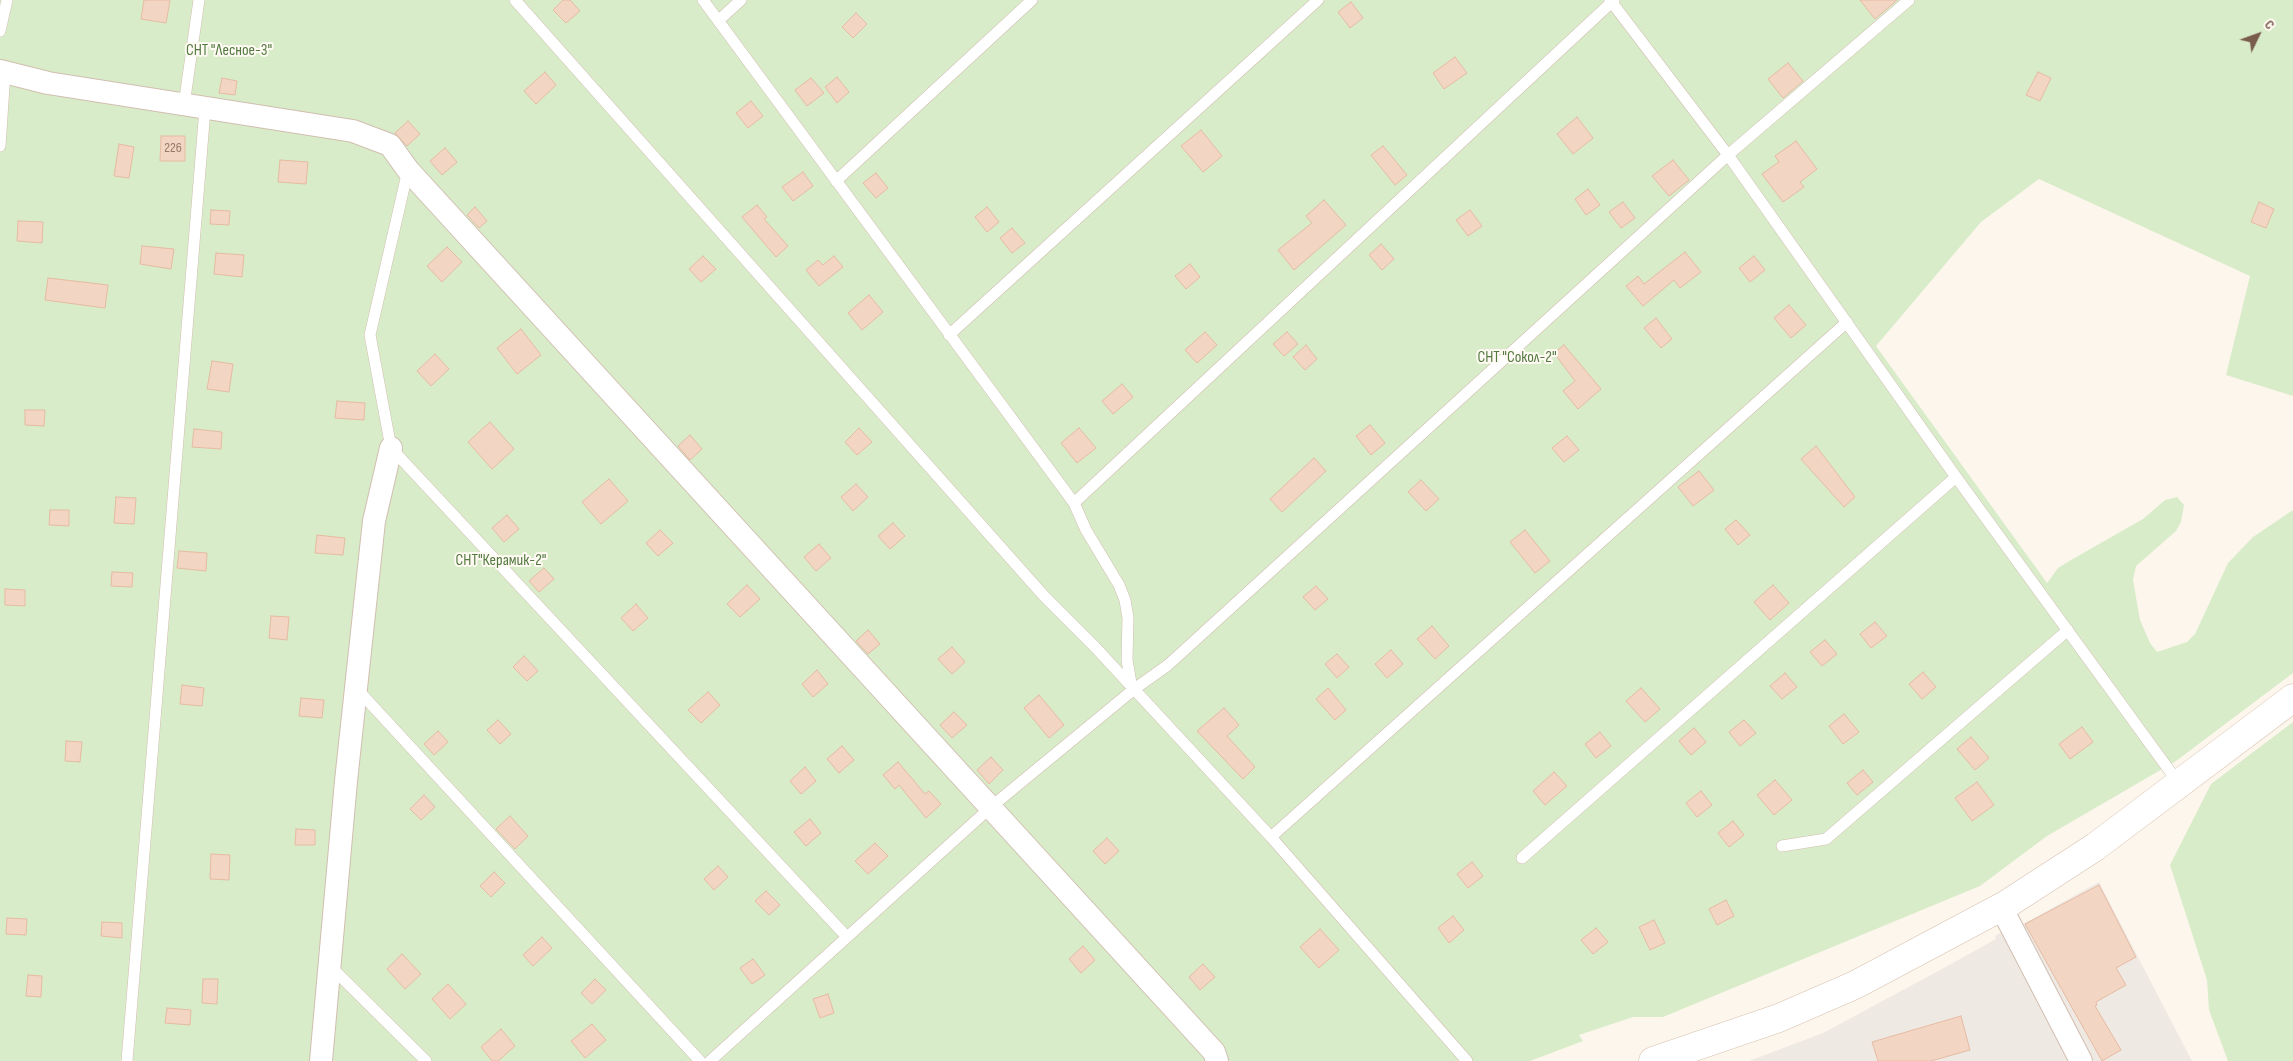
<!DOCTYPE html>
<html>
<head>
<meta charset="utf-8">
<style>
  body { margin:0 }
  #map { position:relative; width:2293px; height:1061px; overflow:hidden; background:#fdf6ec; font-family:"Sofia Sans Condensed",sans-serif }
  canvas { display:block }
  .north { position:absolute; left:2233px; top:10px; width:50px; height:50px; -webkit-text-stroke:4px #fffaf3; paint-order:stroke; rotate:48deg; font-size:14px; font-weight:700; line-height:20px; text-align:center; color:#7a5c4d }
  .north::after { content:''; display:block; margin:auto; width:18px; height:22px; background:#7a5c4d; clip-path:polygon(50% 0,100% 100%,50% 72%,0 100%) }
</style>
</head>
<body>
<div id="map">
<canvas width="2293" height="1061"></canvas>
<div class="north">С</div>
</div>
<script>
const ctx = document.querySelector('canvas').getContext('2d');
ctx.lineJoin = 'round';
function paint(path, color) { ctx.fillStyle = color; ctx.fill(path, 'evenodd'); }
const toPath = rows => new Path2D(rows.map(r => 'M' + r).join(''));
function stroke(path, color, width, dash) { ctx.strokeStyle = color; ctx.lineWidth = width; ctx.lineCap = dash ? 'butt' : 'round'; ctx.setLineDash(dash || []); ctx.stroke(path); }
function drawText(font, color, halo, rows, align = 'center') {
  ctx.font = font + ' "Sofia Sans Condensed",sans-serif'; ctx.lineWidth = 4; ctx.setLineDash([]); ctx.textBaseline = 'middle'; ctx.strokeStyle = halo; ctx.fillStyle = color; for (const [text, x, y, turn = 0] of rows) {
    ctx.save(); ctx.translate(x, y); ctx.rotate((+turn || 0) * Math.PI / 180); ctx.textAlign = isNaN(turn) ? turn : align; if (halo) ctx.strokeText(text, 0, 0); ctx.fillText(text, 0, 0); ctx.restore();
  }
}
paint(toPath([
  [2099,882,2192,1061,1749,1061,1823,1033,1942,969,1996,939,1995,936,2005,930,2007,933]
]), '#efe9e4');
paint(toPath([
  [0,0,2293,0,2293,396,2226,375,2250,276,2039,179,1981,222,1876,346,2047,583,2058,568,2071,560,2143,519,2165,500,2177,497,2184,505,2181,522,2176,531,2136,566,2133,580,2140,620,2150,643,2157,652,2187,642,2195,634,2228,563,2253,537,2293,510,2293,673,2176,761,2047,836,1980,886,1663,1017,1633,1017,1579,1035,1583,1041,1530,1061,0,1061],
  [2293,722,2293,1061,2228,1061,2209,1010,2207,980,2170,865,2211,784]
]), '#d8ecc9');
const building = toPath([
  [144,0,170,0,166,23,141,19,144,0],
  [563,0,570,0,580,11,566,23,553,10,563,0],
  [1860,0,1897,0,1875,19,1860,0],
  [1351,2,1363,18,1350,28,1338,12,1351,2],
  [856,13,867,24,853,38,842,27,856,13],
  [1455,57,1467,73,1444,89,1433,73,1455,57],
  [1788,63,1803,81,1783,98,1768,79,1788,63],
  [545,72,556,85,536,104,524,91,545,72],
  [2038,72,2051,78,2040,101,2026,95,2038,72],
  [837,77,849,92,837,103,825,87,837,77],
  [222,78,237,81,235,95,219,93,222,78],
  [811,78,824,93,807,106,795,90,811,78],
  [751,101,763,116,748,128,736,113,751,101],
  [1577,117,1593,138,1573,154,1557,134,1577,117],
  [408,121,420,134,407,146,395,133,408,121],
  [1201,130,1222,156,1203,172,1181,146,1201,130],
  [161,136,185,136,185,161,160,161,161,136],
  [1796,141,1817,169,1800,182,1804,187,1783,202,1762,174,1779,162,1775,156,1796,141],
  [119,144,134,147,129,178,114,176,119,144],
  [1383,146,1407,175,1395,185,1371,155,1383,146],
  [445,148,457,162,442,175,430,161,445,148],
  [280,160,308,162,306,184,278,182,280,160],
  [1673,160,1689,180,1669,196,1652,176,1673,160],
  [803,172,813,186,793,201,782,187,803,172],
  [876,173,888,188,876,198,863,183,876,173],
  [1588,189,1600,205,1586,215,1575,199,1588,189],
  [1324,200,1346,225,1294,270,1278,250,1312,223,1306,216,1324,200],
  [1623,202,1635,218,1621,228,1609,212,1623,202],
  [2259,202,2274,209,2266,228,2251,222,2259,202],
  [757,205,767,217,764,219,788,246,776,257,742,217,757,205],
  [475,207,487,221,479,228,467,215,475,207],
  [987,207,999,222,987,232,975,217,987,207],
  [211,210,230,211,229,225,210,224,211,210],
  [1470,210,1482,226,1468,236,1456,220,1470,210],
  [18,221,43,222,42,243,17,241,18,221],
  [1012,228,1025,243,1012,253,1000,238,1012,228],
  [1381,244,1394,259,1382,270,1369,255,1381,244],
  [142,246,174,249,171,269,140,264,142,246],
  [447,247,462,262,442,282,427,266,447,247],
  [1685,252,1701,272,1680,288,1674,280,1643,306,1626,286,1638,276,1644,284,1685,252],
  [216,253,244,255,242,277,214,274,216,253],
  [703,256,716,269,701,282,689,269,703,256],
  [834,256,843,267,819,286,806,270,818,260,823,265,834,256],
  [1754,256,1765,270,1750,282,1739,268,1754,256],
  [1190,264,1200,277,1186,289,1175,276,1190,264],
  [48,278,108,285,105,308,45,300,48,278],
  [869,295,883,312,862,330,848,313,869,295],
  [1789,305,1806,325,1791,338,1774,318,1789,305],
  [1656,318,1672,339,1661,348,1644,328,1656,318],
  [521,329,541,355,517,374,497,348,521,329],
  [1205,332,1217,345,1197,363,1185,350,1205,332],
  [1287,332,1298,344,1284,356,1273,344,1287,332],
  [1306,345,1317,359,1305,370,1293,357,1306,345],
  [1564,345,1601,389,1578,409,1563,391,1575,381,1554,353,1564,345],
  [435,354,449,369,431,386,417,371,435,354],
  [212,361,233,364,229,392,207,389,212,361],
  [1122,384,1133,397,1113,414,1102,401,1122,384],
  [337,401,365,403,364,420,335,418,337,401],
  [25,410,45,410,44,426,25,425,25,410],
  [490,422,514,449,492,469,468,442,490,422],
  [1370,425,1385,443,1371,455,1356,436,1370,425],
  [859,428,872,442,857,455,845,442,859,428],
  [1079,428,1096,448,1077,463,1061,443,1079,428],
  [194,429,222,432,221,449,192,447,194,429],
  [690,435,702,449,690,460,678,446,690,435],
  [1567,436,1579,450,1564,462,1552,448,1567,436],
  [1816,446,1855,497,1844,507,1801,459,1816,446],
  [1314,458,1326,471,1282,512,1270,499,1314,458],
  [1699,471,1714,490,1693,506,1678,487,1699,471],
  [609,479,628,501,601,524,582,502,609,479],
  [1421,480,1439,499,1426,511,1408,492,1421,480],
  [856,484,868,497,853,511,841,497,856,484],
  [116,497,136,498,134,524,114,523,116,497],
  [50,510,69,510,69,526,49,525,50,510],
  [507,515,519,529,504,542,492,528,507,515],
  [1736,520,1750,535,1738,545,1725,529,1736,520],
  [893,523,905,536,890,549,878,536,893,523],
  [660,530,673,543,658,556,646,543,660,530],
  [1525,530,1550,561,1535,573,1510,542,1525,530],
  [317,535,345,538,343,555,315,553,317,535],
  [819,544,831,558,816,571,804,557,819,544],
  [179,551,207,553,206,571,177,568,179,551],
  [544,568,554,579,539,592,529,581,544,568],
  [112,572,133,573,132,587,111,586,112,572],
  [747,585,760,599,740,617,727,604,747,585],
  [1773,585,1789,603,1770,620,1754,602,1773,585],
  [1316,586,1328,599,1315,610,1303,597,1316,586],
  [5,589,25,590,25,606,5,605,5,589],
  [636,604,648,618,633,631,621,618,636,604],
  [271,616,289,617,287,640,269,638,271,616],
  [1875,622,1887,636,1871,648,1860,634,1875,622],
  [1432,626,1449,646,1435,659,1417,639,1432,626],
  [868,630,880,644,868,654,856,641,868,630],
  [1825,640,1837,654,1822,666,1810,652,1825,640],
  [952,647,965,662,952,674,938,659,952,647],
  [1391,650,1403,664,1387,678,1375,664,1391,650],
  [1337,654,1349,667,1337,678,1325,664,1337,654],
  [524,656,538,671,527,681,513,667,524,656],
  [817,670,828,684,813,697,802,684,817,670],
  [1923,672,1936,687,1922,699,1909,684,1923,672],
  [1785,673,1797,687,1782,699,1770,686,1785,673],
  [182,685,204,688,202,706,180,704,182,685],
  [1328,688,1346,710,1335,720,1316,699,1328,688],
  [1641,688,1660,709,1645,722,1626,701,1641,688],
  [708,692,720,705,701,723,688,710,708,692],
  [1039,695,1064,725,1049,738,1024,708,1039,695],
  [301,698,324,700,322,718,299,716,301,698],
  [1224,708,1239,725,1227,736,1255,767,1243,779,1197,731,1224,708],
  [954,712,967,725,952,738,940,725,954,712],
  [1844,714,1859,732,1843,744,1829,726,1844,714],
  [498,720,511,734,500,744,487,730,498,720],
  [1744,720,1756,733,1740,746,1729,732,1744,720],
  [2082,727,2093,742,2070,759,2059,744,2082,727],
  [1694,728,1706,742,1691,755,1679,741,1694,728],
  [438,731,448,742,434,755,424,744,438,731],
  [1600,732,1611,746,1596,758,1585,744,1600,732],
  [1971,737,1989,758,1975,770,1957,749,1971,737],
  [66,741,82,742,80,762,65,761,66,741],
  [842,746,854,760,839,773,827,759,842,746],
  [991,757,1003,770,989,784,977,770,991,757],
  [898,762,925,794,929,791,941,804,926,818,899,785,895,789,883,775,898,762],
  [805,767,816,781,801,794,790,781,805,767],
  [1863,770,1873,782,1857,795,1847,783,1863,770],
  [1554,772,1567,786,1545,805,1533,791,1554,772],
  [1775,780,1792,800,1774,815,1757,795,1775,780],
  [1977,782,1994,805,1972,821,1955,798,1977,782],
  [1701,791,1712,805,1697,817,1686,803,1701,791],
  [424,795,435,807,421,820,410,809,424,795],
  [510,816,528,836,515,849,496,829,510,816],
  [810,819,821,833,806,846,794,832,810,819],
  [1733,821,1744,835,1729,847,1718,833,1733,821],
  [296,829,315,830,315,845,295,845,296,829],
  [1107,838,1119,851,1105,864,1093,851,1107,838],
  [875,843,888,856,868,874,855,861,875,843],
  [211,854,230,855,229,880,210,879,211,854],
  [1472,862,1483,876,1468,888,1457,874,1472,862],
  [718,866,728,877,714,890,704,879,718,866],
  [494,872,505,883,491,897,480,886,494,872],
  [2099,885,2136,957,2116,968,2126,985,2096,1002,2097,1005,2095,1006,2121,1050,2102,1061,2025,924,2099,885],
  [766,891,780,905,769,915,755,901,766,891],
  [1726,900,1734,916,1717,925,1709,909,1726,900],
  [1453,916,1464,930,1449,943,1438,928,1453,916],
  [7,918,27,919,26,935,6,934,7,918],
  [1654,920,1665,943,1650,950,1639,927,1654,920],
  [102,922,122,923,122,938,101,936,102,922],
  [1596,928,1608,942,1593,954,1581,940,1596,928],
  [1320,929,1339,950,1319,968,1300,947,1320,929],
  [542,937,552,948,533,966,523,955,542,937],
  [1083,946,1095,960,1081,973,1069,959,1083,946],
  [402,954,421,974,405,989,387,969,402,954],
  [753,959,765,975,752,984,740,968,753,959],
  [1203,964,1215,977,1200,990,1189,977,1203,964],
  [28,975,42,976,41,997,26,996,28,975],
  [203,979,218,979,217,1004,202,1003,203,979],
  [595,979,606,990,592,1004,581,993,595,979],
  [448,984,466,1004,450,1019,432,999,448,984],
  [828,994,834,1013,820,1018,813,999,828,994],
  [167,1008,191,1010,190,1025,165,1023,167,1008],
  [1961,1016,1970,1050,1931,1061,1878,1061,1872,1042,1961,1016],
  [592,1024,606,1040,585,1058,571,1041,592,1024],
  [501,1029,515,1046,498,1061,492,1061,481,1047,501,1029]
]);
paint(building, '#f3d5c3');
stroke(building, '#e6bba3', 1);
const lane = toPath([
  [515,0,1044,596,1095,647,1271,837,1467,1061],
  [703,0,1074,503,1086,530,1119,585,1125,600,1128,618,1127,660,1132,689],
  [1610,0,1728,155,1956,477,2180,785],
  [719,20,741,0],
  [0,31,7,0],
  [184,105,199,0],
  [0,146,5,72],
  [408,170,370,335,391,448,847,937],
  [836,181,1032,0],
  [949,335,1318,0],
  [1074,503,1614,0],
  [357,689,700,1061],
  [1271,837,1847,322],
  [1782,846,1826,839,2068,630],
  [1522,858,1956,477],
  [330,966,426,1061],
  [127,1061,205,109],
  [710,1061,991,807,1133,690,1168,665,1728,155,1909,0]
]);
const street = toPath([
  [0,71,48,83,353,131,390,145,408,170,1214,1052,1217,1061],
  [2001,907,2081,1061],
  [321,1061,346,781,374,521,391,448]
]);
const secondary = toPath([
  [1653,1061,1779,1018,1855,985,2007,904,2095,847,2293,698]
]);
stroke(lane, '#d1beb0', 12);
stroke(street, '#d1beb0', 24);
stroke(secondary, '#d6c0b0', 29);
stroke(lane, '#fff', 11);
stroke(street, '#fff', 22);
stroke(secondary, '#fff', 28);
drawText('14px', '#987a6a', null, [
  ["226",173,148]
]);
drawText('16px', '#537a41', '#fffaf3', [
  ["СНТ \"Лесное-3\"",229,51],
  ["СНТ \"Сокол-2\"",1517,358],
  ["СНТ\"Керамик-2\"",501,561]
]);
</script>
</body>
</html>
